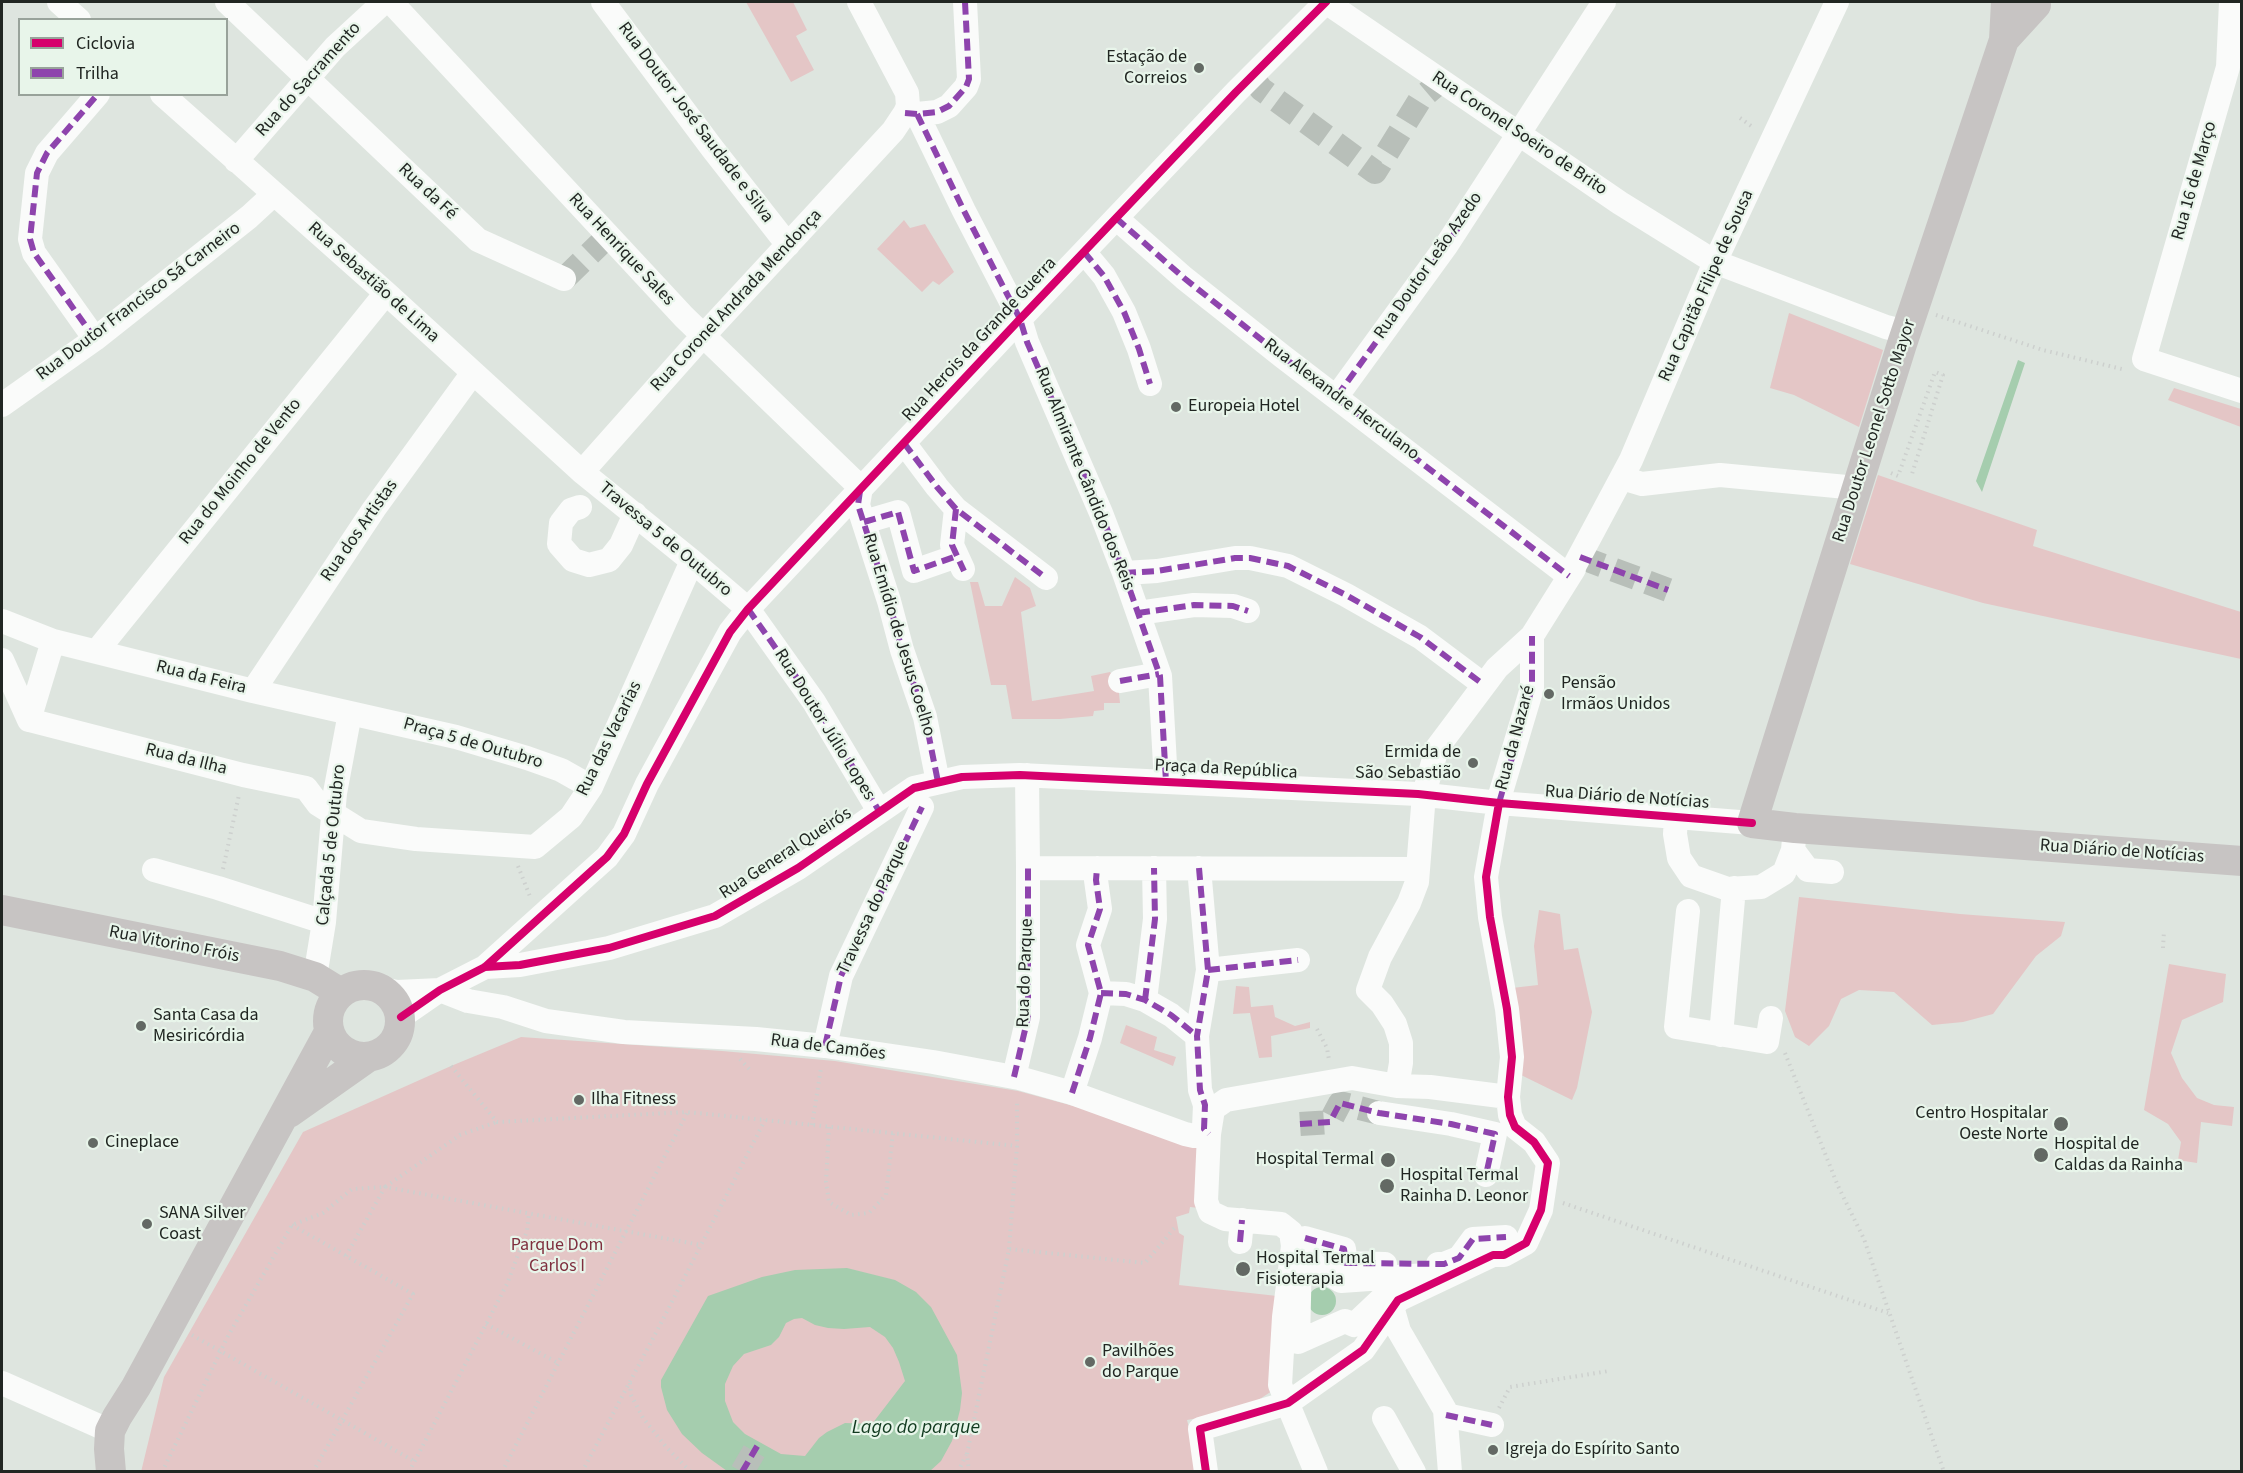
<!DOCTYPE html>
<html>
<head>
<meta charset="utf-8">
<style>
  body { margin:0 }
  #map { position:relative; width:2243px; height:1473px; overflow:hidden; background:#dee5df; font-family:"Source Sans 3",sans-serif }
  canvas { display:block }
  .frame { position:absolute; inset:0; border:3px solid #212622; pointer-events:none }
  .legend { position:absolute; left:18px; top:18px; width:210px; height:78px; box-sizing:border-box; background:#e8f5ea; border:2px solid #98a29a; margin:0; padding:8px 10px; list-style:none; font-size:18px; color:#212622 }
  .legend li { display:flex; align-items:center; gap:12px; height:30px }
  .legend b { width:30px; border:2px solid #98a29a }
</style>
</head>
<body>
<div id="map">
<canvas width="2243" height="1473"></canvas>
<div class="frame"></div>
<ul class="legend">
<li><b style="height:8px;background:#d6006c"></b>Ciclovia</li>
<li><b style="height:8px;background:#8e44ad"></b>Trilha</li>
</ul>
</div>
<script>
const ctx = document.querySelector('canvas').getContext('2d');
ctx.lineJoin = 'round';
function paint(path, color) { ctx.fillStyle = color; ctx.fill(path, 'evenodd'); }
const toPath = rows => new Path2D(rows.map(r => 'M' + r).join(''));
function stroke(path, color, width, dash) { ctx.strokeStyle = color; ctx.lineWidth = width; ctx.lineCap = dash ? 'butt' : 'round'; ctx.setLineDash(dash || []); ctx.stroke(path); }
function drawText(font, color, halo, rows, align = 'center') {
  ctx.font = font + ' "Source Sans 3",sans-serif'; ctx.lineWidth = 4.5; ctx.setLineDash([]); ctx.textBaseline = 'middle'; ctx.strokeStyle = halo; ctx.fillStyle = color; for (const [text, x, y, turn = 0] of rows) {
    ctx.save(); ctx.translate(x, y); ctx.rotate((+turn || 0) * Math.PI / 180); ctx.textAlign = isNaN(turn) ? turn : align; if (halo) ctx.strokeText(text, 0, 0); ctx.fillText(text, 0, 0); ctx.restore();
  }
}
paint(toPath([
  [746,2,793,2,807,30,796,36,814,70,791,82],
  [904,220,910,228,925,224,954,272,939,285,933,281,922,292,877,249],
  [1789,313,1883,350,1859,427,1794,395,1770,388],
  [2174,388,2241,409,2241,427,2168,400],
  [1878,475,2037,530,2033,546,2241,612,2241,659,1983,603,1850,564],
  [1015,577,1030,588,1036,606,1021,612,1032,701,1094,691,1091,676,1110,672,1118,684,1120,703,1104,703,1104,710,1094,711,1093,716,1060,719,1012,719,1006,685,991,685,970,582,978,582,985,606,1002,606],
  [1799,897,1960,914,2065,922,2061,936,2036,956,1993,1014,1963,1022,1932,1025,1894,992,1859,990,1841,999,1829,1026,1809,1046,1795,1037,1785,1011],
  [1539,910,1560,914,1564,950,1578,948,1592,1012,1577,1088,1572,1100,1521,1075,1512,988,1538,985,1534,946],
  [2169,964,2226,974,2223,1002,2182,1020,2171,1053,2182,1078,2197,1098,2214,1105,2234,1107,2232,1126,2201,1122,2197,1163,2178,1160,2181,1142,2168,1124,2144,1110],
  [1236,986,1249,987,1251,1007,1273,1005,1275,1017,1295,1026,1310,1022,1310,1028,1271,1036,1272,1057,1259,1058,1250,1013,1233,1014],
  [1126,1025,1157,1037,1154,1050,1176,1057,1173,1066,1120,1043],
  [521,1037,722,1051,835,1061,1018,1091,1199,1140,1199,1208,1190,1207,1189,1213,1176,1217,1179,1233,1184,1236,1179,1285,1277,1296,1272,1391,1243,1410,1187,1420,1200,1471,141,1472,164,1377,303,1132,451,1066]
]), '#e4c6c6');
paint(toPath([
  [2018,360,2025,363,1982,492,1976,481],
  [847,1268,895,1280,916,1292,931,1307,957,1355,962,1393,960,1410,952,1441,941,1461,929,1472,727,1471,702,1453,682,1434,667,1410,661,1387,661,1380,708,1296,762,1277,795,1270],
  [794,1319,802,1318,815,1325,828,1328,844,1329,870,1327,885,1337,893,1348,899,1362,905,1381,872,1424,845,1423,827,1432,819,1438,805,1456,781,1454,745,1434,733,1422,725,1401,725,1384,733,1366,744,1354,771,1345,779,1337,786,1323],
  '1308 1301a14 14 0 1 1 28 0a14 14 0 1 1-28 0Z'
]), '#a5cdae');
stroke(toPath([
  [1252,76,1261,89,1375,172,1421,98,1441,81],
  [564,279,608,236],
  [1580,557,1668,590],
  [1300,1124,1330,1122,1340,1103,1379,1113],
  [742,1472,759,1443]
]), '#b8bfb9', 24, [24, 12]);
stroke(toPath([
  [1740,118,1754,128],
  [1936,315,2043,350,2126,370],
  [1891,473,1898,476,1935,372,1943,375,1912,474],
  [518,866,531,899],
  [223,869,239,795],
  [2163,948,2164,931],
  [1317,1029,1327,1048,1329,1060],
  [1785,1053,1838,1186,1864,1239,1944,1472],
  [740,1059,751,1071],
  [451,1066,497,1122,687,1112,1017,1146],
  [812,1125,821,1068],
  [829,1127,826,1182,829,1202,851,1215,869,1213,886,1195,893,1133],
  [1563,1203,1888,1313],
  [292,1225,413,1294,313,1472],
  [1009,1249,1017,1146,1017,1100],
  [346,1256,385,1187,701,1245],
  [486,1324,558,1363],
  [192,1335,414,1461],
  [630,1383,631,1395,643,1418,667,1448,691,1472],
  [1499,1408,1510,1387,1609,1371],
  [162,1472,228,1336,292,1225,323,1213,352,1189,385,1187,460,1135,497,1122],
  [409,1472,507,1284,527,1231,529,1213],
  [502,1472,687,1113],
  [582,1472,660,1325,765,1120],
  [958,1472,966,1455],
  [969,1472,967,1454,1009,1249,1145,1263,1177,1225]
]), '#cdd0ce', 4, [1.5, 4.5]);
stroke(toPath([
  [59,2,79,20],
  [227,2,478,240,564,279],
  [391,2,684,317,861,488,858,505,889,601,902,650,925,717,938,782],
  [603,2,712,148,788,245],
  [1326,2,1620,203,1715,262,1886,327,1906,332],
  [2231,2,2228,67,2144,359,2242,391],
  [162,94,386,293,582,472,692,561,748,609,814,702,879,811],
  [905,113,917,114,937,112,949,106,966,87,969,79,965,2],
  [917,114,964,211,1020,319,1027,342,1101,513,1124,573,1160,676,1166,782],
  [236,161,335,47,384,2],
  [1116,218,1184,278,1282,356,1569,576,1631,460,1715,262,1837,2],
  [1084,252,1104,276,1124,312,1139,349,1150,384],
  [95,339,34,253,30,239,37,173,47,153,98,94],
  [1337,396,1446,246,1604,2],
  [2,405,95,339,249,217,274,194],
  [904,443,937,487,956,509,1046,578],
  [582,472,693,347,893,131,905,113,908,106,907,93,859,2],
  [1622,478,1642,484,1720,475,1857,488],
  [580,507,571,510,561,523,559,544,573,560,589,565,609,560,621,545,635,514],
  [956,509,952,545,963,569],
  [864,522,898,512,914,571,957,556],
  [1124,573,1157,571,1235,558,1250,558,1288,566,1346,595,1420,637,1484,685],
  [1138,613,1194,605,1233,606,1248,611],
  [2,621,53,641,253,691,456,737,527,758,561,770,591,787],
  [96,652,386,293],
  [2,660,29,720],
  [1120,681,1159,674],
  [253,691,374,509,472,374],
  [29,720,243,775,306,788,318,804,361,831,416,839,535,847,571,817,591,787,692,561],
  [29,720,53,641],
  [1027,775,1028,868,1418,869],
  [1676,817,1675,834,1679,858,1691,876,1728,889,1761,887,1784,873,1793,850,1795,828],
  [1793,850,1808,870,1832,872],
  [1199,868,1208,970,1197,1036,1200,1090,1205,1105,1204,1127],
  [154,870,218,888,324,922],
  [1688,911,1676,1027,1767,1042,1771,1018],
  [485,967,520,965,609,948,715,916,798,868,914,788,962,777,1020,775,1418,794,1499,803,1752,823],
  [1208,970,1298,960],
  [315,977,324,922,335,793,350,713],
  [382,989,397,992,440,990,468,1001,503,1007,546,1021,624,1032,756,1039,825,1046,933,1062,1019,1078,1072,1093,1185,1134,1194,1136,1209,1134],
  [1101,993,1126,994,1145,1000,1171,1015,1197,1036],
  [1145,1000,1155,919,1154,868],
  [401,1017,440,990,485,967,607,857,624,834,647,784,730,632,748,609,1020,319,1236,92,1326,2],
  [1721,1035,1734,888],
  [825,1046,841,976,922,807],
  [1014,1077,1028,1017,1028,868],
  [1397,1086,1401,1063,1401,1043,1395,1024,1382,1004,1368,990,1380,957,1409,903,1417,882,1424,794,1437,748,1497,668,1532,636,1574,569],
  [1072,1093,1090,1038,1101,993,1088,945,1100,909,1096,880,1097,868],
  [1379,1113,1451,1124,1495,1134,1486,1175],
  [1305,1238,1344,1249,1346,1263,1385,1264],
  [1240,1242,1242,1220],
  [1300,1256,1341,1281,1426,1275,1390,1291,1354,1325,1345,1321,1298,1342,1300,1256],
  [1438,1264,1444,1264,1459,1258,1473,1239,1506,1237],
  [1393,1310,1399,1331,1445,1410,1450,1472],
  [2,1383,110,1431],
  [1446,1415,1492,1425],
  [1384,1418,1414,1472],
  [1206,1472,1200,1429,1288,1403,1363,1350,1398,1300,1493,1255,1504,1255,1526,1243,1541,1210,1548,1163,1534,1142,1515,1127,1510,1115,1508,1097,1512,1057,1507,1009,1490,917,1486,877,1501,792,1532,688,1532,636],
  [1316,1472,1280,1385,1284,1317,1293,1246,1291,1232,1281,1224,1225,1219,1210,1212,1206,1201,1209,1134,1213,1109,1226,1100,1352,1078,1397,1086,1430,1087,1508,1097]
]), '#fafbfa', 24);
stroke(toPath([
  [2006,2,2004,40,1902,344,1752,823,1795,828,2242,861],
  [2004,40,2036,5],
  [2,910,280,966,315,977,341,993],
  '328 1021a36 36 0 1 1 72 0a36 36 0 1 1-72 0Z',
  [289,1113,367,1058],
  [111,1472,109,1449,110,1431,117,1417,136,1387,329,1032]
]), '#c7c4c3', 30);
stroke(toPath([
  [905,113,917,114,937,112,949,106,966,87,969,79,965,2],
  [917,114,964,211,1020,319,1027,342,1101,513,1124,573,1160,676,1166,782],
  [1116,218,1184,278,1282,356,1569,576],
  [1084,252,1104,276,1124,312,1139,349,1150,384],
  [95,339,34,253,30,239,37,173,47,153,98,94],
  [1337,396,1446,246,1480,195],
  [904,443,937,487,956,509,1046,578],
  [860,491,858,505,889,601,902,650,925,717,938,782],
  [956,509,952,545,964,571],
  [864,522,898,512,914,571,957,556],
  [1580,557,1668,590],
  [1124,573,1157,571,1235,558,1250,558,1288,566,1346,595,1420,637,1484,685],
  [748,609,814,702,879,811],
  [1138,613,1194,605,1233,606,1248,611],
  [1120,681,1159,674],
  [1499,803,1532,688,1532,636],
  [1199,868,1208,970,1197,1036,1200,1090,1205,1105,1204,1129,1209,1134],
  [1208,970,1298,960],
  [1101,993,1126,994,1145,1000,1171,1015,1197,1036],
  [1145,1000,1155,919,1154,868],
  [825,1046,841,976,922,807],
  [1014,1077,1028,1017,1028,868],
  [1072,1093,1090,1038,1101,993,1088,945,1100,909,1096,880,1097,868],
  [1300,1124,1330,1122,1340,1103,1379,1113,1451,1124,1495,1134,1486,1175],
  [1305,1238,1344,1249,1346,1263,1444,1264,1459,1258,1473,1239,1506,1237],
  [1240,1242,1242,1220],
  [1446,1415,1492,1425],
  [742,1472,759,1443]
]), '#8e44ad', 6, [12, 6]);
stroke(toPath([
  [485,967,520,965,609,948,715,916,798,868,914,788,962,777,1020,775,1418,794,1499,803,1752,823],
  [401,1017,440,990,485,967,607,857,624,834,647,784,730,632,748,609,1020,319,1236,92,1326,2],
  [1206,1472,1200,1429,1288,1403,1363,1350,1398,1300,1493,1255,1504,1255,1526,1243,1541,1210,1548,1163,1534,1142,1515,1127,1510,1115,1508,1097,1512,1057,1507,1009,1490,917,1486,877,1499,803]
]), '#d6006c', 8);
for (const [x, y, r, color] of [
  [1199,68,6,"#636964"],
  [1176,407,6,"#636964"],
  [1549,694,6,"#636964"],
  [1473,763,6,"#636964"],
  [141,1026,6,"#636964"],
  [579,1100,6,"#636964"],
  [2061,1124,8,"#636964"],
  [93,1143,6,"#636964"],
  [2041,1155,8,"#636964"],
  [1388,1160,8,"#636964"],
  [1387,1186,8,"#636964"],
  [147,1224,6,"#636964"],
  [1243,1269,8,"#636964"],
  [1090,1362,6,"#636964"],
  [1493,1450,6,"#636964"]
]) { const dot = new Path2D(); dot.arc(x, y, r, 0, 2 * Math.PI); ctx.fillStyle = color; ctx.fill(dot); stroke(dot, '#e8f5ea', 2); }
drawText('18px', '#212622', '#e8f5ea', [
  ["Estação de",1187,58,"right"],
  ["Correios",1187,79,"right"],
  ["Europeia Hotel",1188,407],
  ["Pensão",1561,684],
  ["Irmãos Unidos",1561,705],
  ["Ermida de",1461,753,"right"],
  ["São Sebastião",1461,774,"right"],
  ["Santa Casa da",153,1016],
  ["Mesiricórdia",153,1037],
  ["Ilha Fitness",591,1100],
  ["Centro Hospitalar",2048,1114,"right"],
  ["Oeste Norte",2048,1135,"right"],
  ["Cineplace",105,1143],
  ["Hospital de",2054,1145],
  ["Caldas da Rainha",2054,1166],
  ["Hospital Termal",1374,1160,"right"],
  ["Hospital Termal",1400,1176],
  ["Rainha D. Leonor",1400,1197],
  ["SANA Silver",159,1214],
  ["Coast",159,1235],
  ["Hospital Termal",1256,1259],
  ["Fisioterapia",1256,1280],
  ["Pavilhões",1102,1352],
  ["do Parque",1102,1373],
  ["Igreja do Espírito Santo",1505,1450]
], 'left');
drawText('18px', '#212622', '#e8f5ea', [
  ["Rua do Sacramento",309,80,-48],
  ["Rua Doutor José Saudade e Silva",695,123,53],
  ["Rua Coronel Soeiro de Brito",1519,134,34],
  ["Rua 16 de Março",2195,181,-74],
  ["Rua da Fé",427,192,43],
  ["Rua Henrique Sales",621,250,47],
  ["Rua Doutor Leão Azedo",1429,266,-55],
  ["Rua Sebastião de Lima",373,283,42],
  ["Rua Capitão Filipe de Sousa",1707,286,-66],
  ["Rua Coronel Andrada Mendonça",737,301,-47],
  ["Rua Doutor Francisco Sá Carneiro",139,302,-37],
  ["Rua Herois da Grande Guerra",980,340,-47],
  ["Rua Alexandre Herculano",1341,400,37],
  ["Rua Doutor Leonel Sotto Mayor",1875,431,-72],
  ["Rua do Moinho de Vento",241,472,-51],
  ["Rua Almirante Cândido dos Reis",1084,479,68],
  ["Rua dos Artistas",360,531,-55],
  ["Travessa 5 de Outubro",665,540,40],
  ["Rua Emídio de Jesus Coelho",898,635,73],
  ["Rua da Feira",201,678,14],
  ["Rua Doutor Júlio Lopes",824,725,58],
  ["Rua da Nazaré",1516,738,-75],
  ["Rua das Vacarias",610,739,-64],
  ["Praça 5 de Outubro",473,744,16],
  ["Rua da Ilha",186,760,14],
  ["Praça da República",1226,770,3],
  ["Rua Diário de Notícias",1627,798,4],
  ["Calçada 5 de Outubro",332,845,-84],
  ["Rua Diário de Notícias",2122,852,4],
  ["Rua General Queirós",786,854,-33],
  ["Travessa do Parque",874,908,-65],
  ["Rua Vitorino Fróis",174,945,11],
  ["Rua do Parque",1026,973,-88],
  ["Rua de Camões",828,1048,7]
]);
drawText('18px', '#7f2f3e', '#e8f5ea', [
  ["Parque Dom",557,1246],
  ["Carlos I",557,1267]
]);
drawText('italic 20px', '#113a1f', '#e8f5ea', [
  ["Lago do parque",916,1429]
]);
</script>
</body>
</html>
